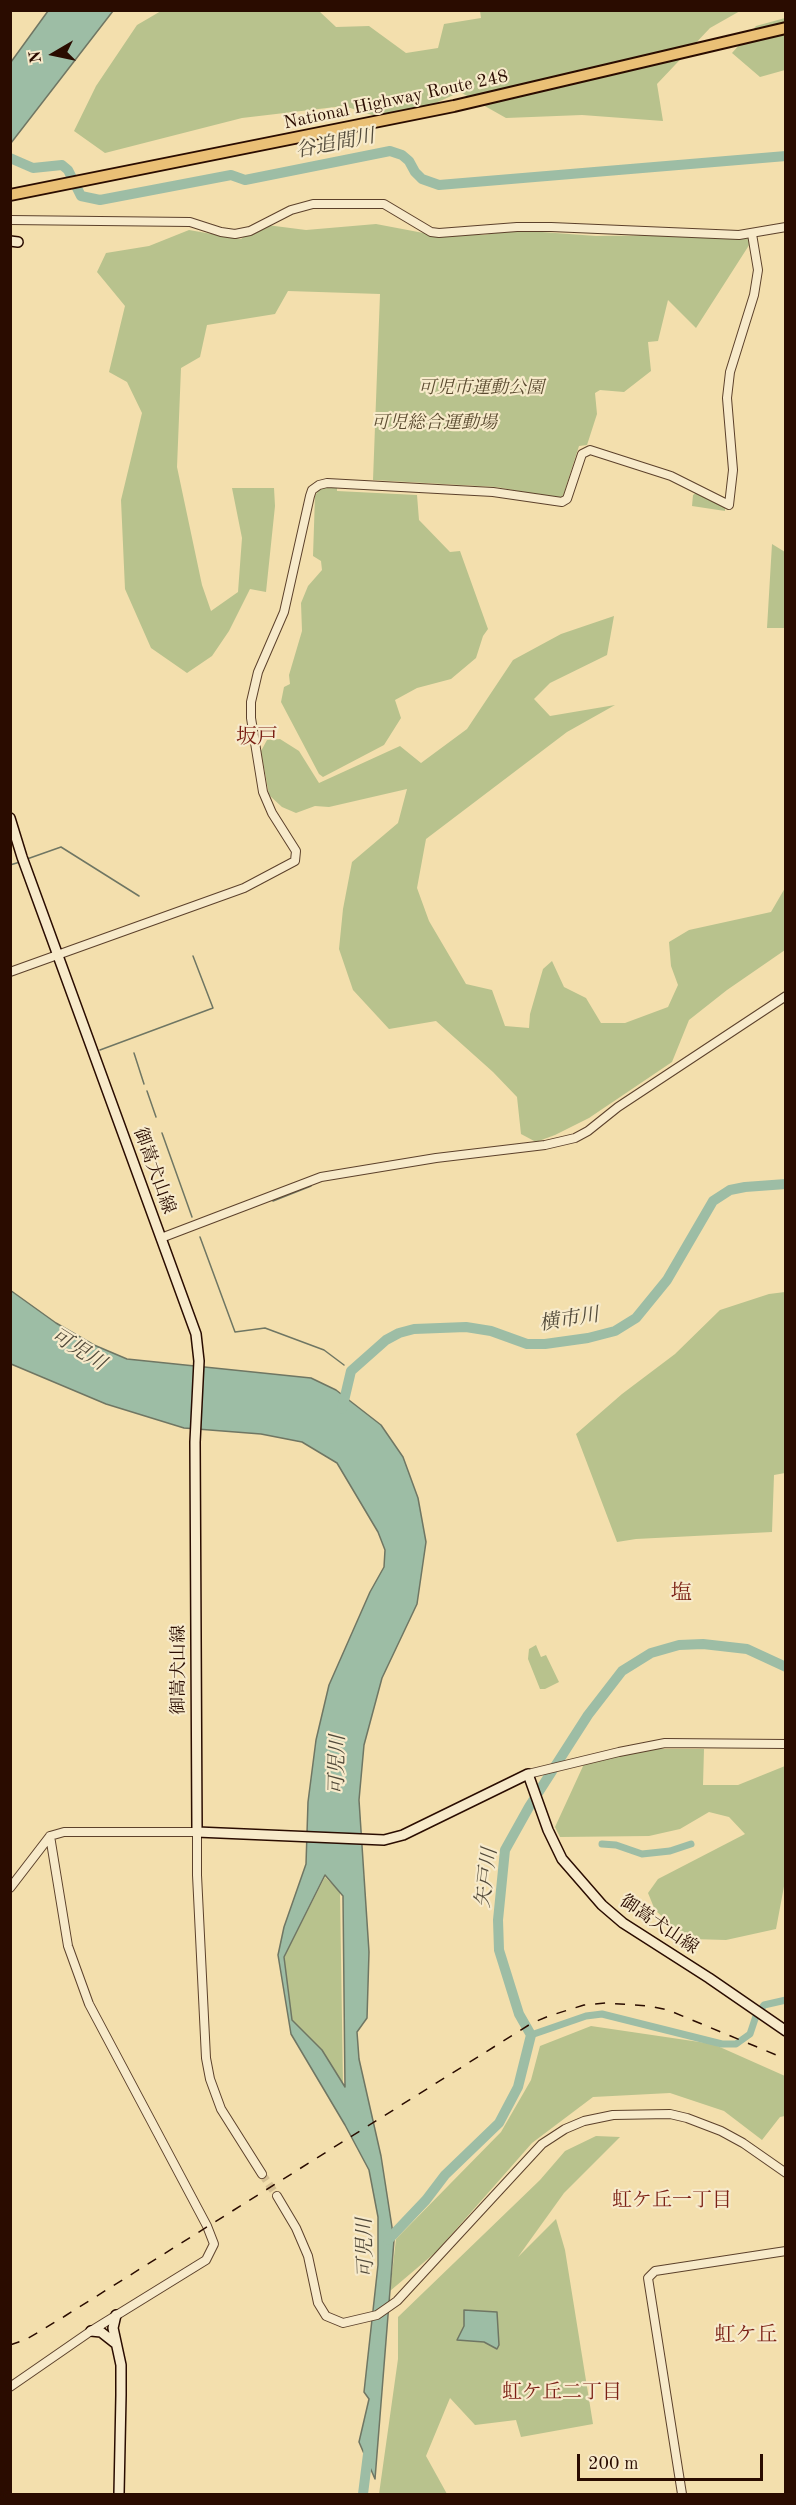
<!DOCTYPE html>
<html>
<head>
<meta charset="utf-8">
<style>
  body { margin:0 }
  #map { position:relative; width:796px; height:2505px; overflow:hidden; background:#f3dfad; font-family:"Old Standard TT",serif }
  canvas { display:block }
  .frame { position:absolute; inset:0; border:12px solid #2a0c00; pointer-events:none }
  .north { position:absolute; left:24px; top:24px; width:60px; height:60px; -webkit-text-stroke:4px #f7eaca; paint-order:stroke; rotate:261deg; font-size:16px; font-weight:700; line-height:24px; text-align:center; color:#2a0c00 }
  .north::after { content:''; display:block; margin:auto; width:21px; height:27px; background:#2a0c00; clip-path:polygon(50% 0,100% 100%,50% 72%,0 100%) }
  .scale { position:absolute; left:577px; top:2454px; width:186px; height:27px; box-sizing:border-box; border:3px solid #2a0c00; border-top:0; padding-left:8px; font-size:18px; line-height:21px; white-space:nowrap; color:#2a0c00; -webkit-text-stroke:4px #f7eaca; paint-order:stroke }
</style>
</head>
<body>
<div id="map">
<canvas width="796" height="2505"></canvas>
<div class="frame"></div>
<div class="north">N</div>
<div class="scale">200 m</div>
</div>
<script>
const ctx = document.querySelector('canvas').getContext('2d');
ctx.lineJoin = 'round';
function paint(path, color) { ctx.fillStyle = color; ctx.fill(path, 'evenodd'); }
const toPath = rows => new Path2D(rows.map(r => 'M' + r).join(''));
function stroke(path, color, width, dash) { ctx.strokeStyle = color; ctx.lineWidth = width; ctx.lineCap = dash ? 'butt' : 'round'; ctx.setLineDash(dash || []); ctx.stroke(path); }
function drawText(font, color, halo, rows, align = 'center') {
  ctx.font = font + ' "Old Standard TT","Noto Serif JP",serif'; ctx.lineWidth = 4.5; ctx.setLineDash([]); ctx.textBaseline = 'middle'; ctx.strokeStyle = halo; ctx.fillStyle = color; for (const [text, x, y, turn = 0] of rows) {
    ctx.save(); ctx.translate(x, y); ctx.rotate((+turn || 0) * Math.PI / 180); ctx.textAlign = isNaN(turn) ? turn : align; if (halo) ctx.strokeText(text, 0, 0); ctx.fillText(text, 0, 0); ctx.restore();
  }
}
paint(toPath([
  [161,11,319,11,336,27,369,26,406,53,438,48,444,24,481,18,480,11,740,11,710,28,657,84,663,121,582,115,506,118,460,92,394,122,344,106,242,118,105,153,74,131,96,86,137,25],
  [785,18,785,70,760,77,732,53,756,26],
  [259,224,306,230,376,224,434,235,483,235,515,230,596,236,686,235,753,239,696,328,668,300,658,341,648,342,651,371,624,392,600,390,595,393,597,414,587,445,579,446,563,496,559,498,496,487,373,480,380,294,288,291,275,314,207,325,200,357,181,368,177,467,202,585,211,611,238,592,242,538,232,488,274,488,275,506,266,592,250,589,229,631,212,656,187,673,151,648,125,589,121,500,142,413,127,382,109,372,125,306,97,272,106,253,149,246,189,230,241,239],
  [333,486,337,487,337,491,417,495,419,520,450,552,460,551,488,629,483,636,476,658,451,679,417,688,395,700,401,718,384,745,323,777,319,774,281,702,284,687,290,684,289,675,302,631,301,603,308,586,322,570,321,561,313,556,315,496,319,489],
  [697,492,725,508,725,511,692,506,693,495],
  [772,544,785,552,785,628,767,628],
  [614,616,607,655,550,683,534,699,550,716,615,705,567,732,426,839,417,888,429,921,466,984,492,990,505,1026,529,1028,530,1014,543,969,552,961,564,987,586,998,601,1023,625,1023,668,1007,678,985,671,966,669,942,689,930,771,912,785,888,785,950,727,990,689,1020,672,1062,589,1118,555,1135,536,1142,521,1134,517,1097,493,1072,436,1021,389,1029,353,990,339,949,343,909,352,862,398,823,407,789,329,807,315,806,296,813,282,807,269,795,261,751,267,740,280,739,299,751,319,783,400,746,421,763,467,729,513,660,561,634],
  [785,1292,785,1473,774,1475,772,1532,636,1539,617,1542,576,1434,622,1394,675,1354,720,1310,769,1294],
  [536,1645,541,1657,546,1655,559,1682,545,1689,540,1689,528,1659,529,1649],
  [650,1749,704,1749,703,1785,738,1785,785,1766,785,1881,776,1929,726,1940,692,1939,669,1923,655,1910,648,1893,658,1879,745,1834,729,1817,709,1812,680,1829,649,1836,560,1837,555,1827,584,1764],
  [325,1877,340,1892,343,2086,322,2050,292,2020,284,1957],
  [591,2026,713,2044,785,2076,785,2116,780,2117,762,2140,724,2111,670,2093,593,2097,532,2143,436,2252,390,2291,396,2239,501,2132,531,2080,540,2046],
  [596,2136,620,2137,564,2193,518,2257,556,2219,565,2250,593,2424,521,2437,516,2420,475,2425,450,2398,426,2456,447,2494,379,2494,398,2359,398,2317,540,2180,565,2151]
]), '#b8c28d');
const water = toPath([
  [48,11,113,11,11,143,11,62,48,11],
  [10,1290,56,1323,94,1345,127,1359,311,1378,336,1390,381,1425,403,1457,418,1498,426,1542,417,1604,382,1678,364,1745,359,1800,369,1952,367,2018,357,2032,359,2059,381,2156,394,2240,375,2479,359,2442,369,2399,364,2392,378,2265,378,2217,369,2170,345,2125,291,2034,278,1955,284,1927,306,1864,308,1802,316,1740,329,1685,370,1592,384,1567,385,1550,378,1532,337,1463,302,1442,261,1434,184,1428,106,1404,11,1364,10,1290],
  [325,1875,343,1896,345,2087,322,2050,292,2020,284,1957,325,1875],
  [464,2310,497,2312,499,2345,497,2349,484,2342,457,2340,464,2326,464,2310]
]);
paint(water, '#9dbda5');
stroke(water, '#6f7663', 1.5);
stroke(toPath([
  [27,859,61,847,139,896],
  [10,865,20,862],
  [100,1050,213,1008,193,956],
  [134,1053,144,1084],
  [147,1091,156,1117],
  [162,1133,192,1217],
  [273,1201,311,1186],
  [200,1237,235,1332,265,1328,324,1350,344,1365],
  [349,1369,351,1371]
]), '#6f7663', 1.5);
stroke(toPath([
  [602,1844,616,1845,642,1854,670,1851,691,1844],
  [531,2035,586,2016,602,2014,722,2044,736,2044,750,2034,756,2016,764,2005,786,2000]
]), '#9dbda5', 7);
stroke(toPath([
  [10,158,33,168,62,165,68,170,81,196,100,200,231,175,245,180,390,151,402,155,409,161,415,172,422,179,439,185,786,156],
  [342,1409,351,1371,386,1340,399,1333,414,1329,466,1327,491,1331,527,1344,545,1344,588,1338,615,1331,636,1318,667,1280,713,1201,730,1190,745,1187,786,1184],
  [388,2240,426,2200,445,2175,499,2123,518,2087,531,2035,519,2014,499,1950,498,1920,505,1850,529,1807,588,1715,622,1671,651,1653,679,1645,703,1644,747,1649,786,1667],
  [363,2494,369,2446]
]), '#9dbda5', 10);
stroke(toPath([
  [262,2174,277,2196]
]), '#d5bf93', 8, [8, 4]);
const tertiary = toPath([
  [10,220,190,222,221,232,235,234,250,231,291,210,313,204,384,204,431,232,439,233,517,227,551,227,739,235,786,227],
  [10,972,244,888,295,861,296,851,272,813,263,792,251,718,251,702,258,672,284,612,310,496,312,490,319,485,327,483,493,492,562,502,567,499,582,454,590,450,671,476,729,505,733,470,727,398,730,372,754,295,758,270,752,234],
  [161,1238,321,1177,436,1158,545,1145,575,1138,588,1131,618,1107,786,996],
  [528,1774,619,1752,665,1743,786,1744],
  [10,1888,50,1836,64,1832,197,1832,197,1875,206,2058,210,2079,221,2109,262,2174],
  [277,2196,296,2228,308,2256,318,2303,326,2316,343,2323,377,2315,397,2301,542,2144,565,2129,584,2121,613,2115,670,2114,687,2118,721,2131,743,2143,786,2173],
  [10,2387,91,2331,206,2260,214,2244,207,2226,89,2004,68,1946,50,1836],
  [682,2494,648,2278,655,2271,786,2251]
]);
const secondary = toPath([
  [10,241,18,242],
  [10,818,22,857,196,1334,199,1361,195,1442,197,1832,384,1840,403,1835,528,1774,548,1830,562,1859,602,1905,623,1923,709,1978,786,2031],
  [116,2315,113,2328,121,2365,121,2395,119,2494],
  [91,2331,101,2332,115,2343]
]);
const trunk = toPath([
  [10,195,454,106,786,28]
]);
stroke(tertiary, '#5c412b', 10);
stroke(secondary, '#2a0c00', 12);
stroke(trunk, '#2a0c00', 14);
stroke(tertiary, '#f7eaca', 8);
stroke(secondary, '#f7eaca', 9);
stroke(trunk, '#eac076', 10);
stroke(toPath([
  [10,2345,27,2339,65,2316,532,2023,549,2016,584,2005,606,2003,649,2006,668,2010,786,2059]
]), '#2a0c00', 1.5, [10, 10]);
drawText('18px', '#2a0c00', '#f7eaca', [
  ["National Highway Route 248",396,100,-12],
  ["御嵩犬山線",154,1171,70],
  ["御嵩犬山線",179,1670,-90],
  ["御嵩犬山線",659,1925,34]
]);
drawText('italic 18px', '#5c4c31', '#f7eaca', [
  ["可児市運動公園",481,388],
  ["可児総合運動場",434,423]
]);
drawText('italic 20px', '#524a3a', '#f7eaca', [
  ["谷追間川",335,144,-11],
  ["横市川",569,1320,-9],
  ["可児川",78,1350,32],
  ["可児川",338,1765,-89],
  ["矢戸川",487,1878,-83],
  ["可児川",366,2248,-92]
]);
drawText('20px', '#7a1f14', '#f7eaca', [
  ["虹ケ丘一丁目",672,2201],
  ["虹ケ丘二丁目",562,2393]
]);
drawText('21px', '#7a1f14', '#f7eaca', [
  ["坂戸",257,737],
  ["塩",681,1593],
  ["虹ケ丘",746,2335]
]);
</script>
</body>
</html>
